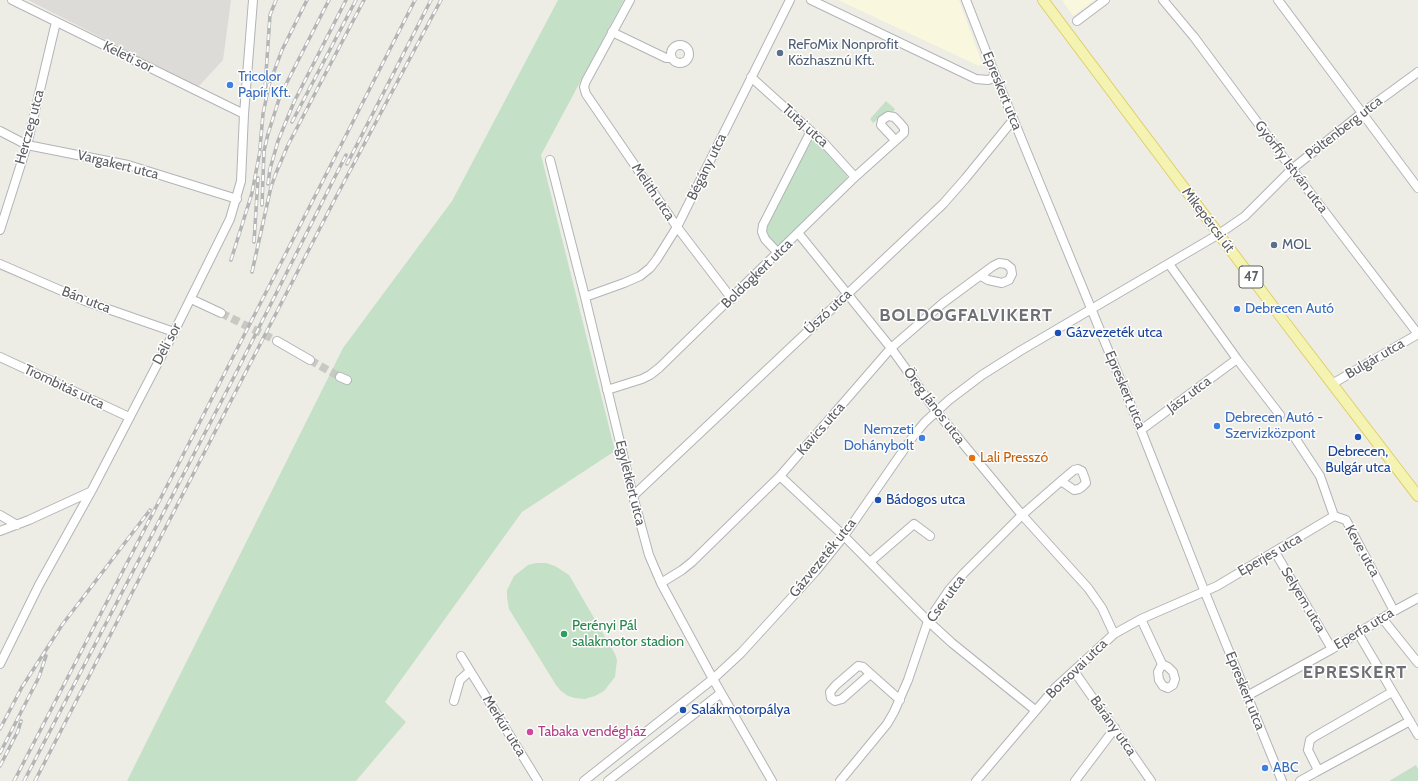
<!DOCTYPE html>
<html>
<head>
<meta charset="utf-8">
<style>
  body { margin:0 }
  canvas { display:block; background:#edece5 }
</style>
</head>
<body>
<canvas width="1418" height="781"></canvas>
<script>
const ctx = document.querySelector('canvas').getContext('2d');
ctx.lineJoin = 'round';
function paint(path, color) { ctx.fillStyle = color; ctx.fill(path, 'evenodd'); }
const toPath = rows => new Path2D(rows.map(r => 'M' + r).join(''));
function stroke(path, color, width, dash) { ctx.strokeStyle = color; ctx.lineWidth = width; ctx.lineCap = dash ? 'butt' : 'round'; ctx.setLineDash(dash || []); ctx.stroke(path); }
function drawText(font, color, halo, rows, align = 'center') {
  ctx.font = font + ' Cabin,sans-serif'; ctx.lineWidth = 3; ctx.setLineDash([]); ctx.textBaseline = 'middle'; ctx.strokeStyle = halo; ctx.fillStyle = color; for (const [text, x, y, turn = 0] of rows) {
    ctx.save(); ctx.translate(x, y); ctx.rotate((+turn || 0) * Math.PI / 180); ctx.textAlign = isNaN(turn) ? turn : align; if (halo) ctx.strokeText(text, 0, 0); ctx.fillText(text, 0, 0); ctx.restore();
  }
}
paint(toPath([
  [838,0,959,0,982,63,979,66],
  [1062,0,1095,0,1073,16]
]), '#f9f7dd');
paint(toPath([
  [28,0,231,0,223,60,198,87]
]), '#dcdbd7');
paint(toPath([
  [558,0,624,0,541,155,615,451,522,512,385,702,406,722,356,781,127,781,343,348,452,201],
  [886,101,895,109,892,114,885,114,873,123,870,119],
  [809,138,815,139,845,171,847,174,847,178,779,247,772,245,765,231],
  [536,563,546,563,555,566,569,575,615,654,617,660,615,677,604,691,595,696,585,699,575,698,568,696,561,691,556,685,509,609,507,597,507,590,514,576,528,565],
  [1416,765,1418,769,1418,781,1389,781]
]), '#c4e1c8');
stroke(toPath([
  [221,313,277,341],
  [310,360,340,377]
]), '#c9c9c4', 8, [8, 4]);
const minor = toPath([
  [12,0,244,114],
  [630,0,586,81,584,87,586,94,677,227,732,299],
  [811,0,976,79,988,80,996,77],
  [966,0,996,77,1141,430,1204,590,1282,781],
  [1163,0,1194,37,1292,169,1418,334],
  [1278,0,1418,188],
  [1077,21,1105,0],
  [612,32,666,58,671,58],
  '671 54a9 9 0 1 1 18 0a9 9 0 1 1-18 0Z',
  [751,77,825,144,855,177],
  [0,131,27,145,128,165,237,199],
  [550,160,585,297,633,496,649,555,661,583,713,679,772,781],
  [0,230,27,145,56,22],
  [799,234,891,348,936,411,1022,515,1088,588,1102,608,1114,634],
  [778,253,765,239,762,232,763,225,811,131],
  [0,264,85,301,174,332],
  [1169,264,1237,359,1280,415],
  [585,297,624,283,640,276,650,268,657,259,677,227,790,0],
  [191,299,221,313],
  [277,341,310,360],
  [0,357,129,417],
  [340,377,347,380],
  [1332,384,1418,334],
  [607,390,642,379,650,375,659,368,855,177,904,133,904,128,899,122,894,117,888,116,882,120,881,125,895,140],
  [1141,430,1237,359],
  [1293,435,1320,476,1334,516,1346,520,1394,611],
  [780,476,844,536,928,621,952,643,1035,710],
  [633,496,943,204,965,179,1013,120],
  [0,515,17,525],
  [0,531,29,520,90,492],
  [1275,552,1332,649],
  [870,562,914,524,930,536],
  [661,583,682,570,692,562,780,476,891,348,943,303,993,266,999,263,1006,264,1011,268,1012,274,1009,280,1002,283,988,280,981,276],
  [1382,618,1418,663],
  [1141,619,1162,664,1168,667,1173,672,1175,679,1173,685,1168,688,1163,686,1159,680,1158,672,1162,664],
  [1358,633,1418,735],
  [461,656,538,781],
  [0,664,39,585,93,488,174,332,230,219,241,181,244,114,253,0],
  [1074,671,1151,781],
  [868,676,842,699,835,701,831,698,830,692,836,685,858,666,863,667,900,700],
  [1247,696,1332,649,1394,611,1418,598],
  [454,701,460,680,470,671],
  [1316,772,1410,721],
  [584,781,713,679,741,653,815,572,844,536,914,435,925,422,949,400,982,375,1020,351,1219,234,1245,216,1292,169,1362,113,1418,72],
  [608,781,721,693],
  [840,781,887,724,894,712,908,680,928,621,949,590,964,573,1022,515,1061,481,1074,470,1078,469,1082,471,1085,479,1086,483,1083,486,1079,489,1074,490,1061,481],
  [976,781,1055,688,1114,634,1141,619,1217,586,1334,516],
  [1075,781,1115,728],
  [1300,781,1316,772,1317,768,1308,750,1310,740,1314,737,1392,692]
]);
const major = toPath([
  [1043,0,1284,321,1418,496]
]);
stroke(minor, '#b2b4b8', 10);
stroke(major, '#e0cf6b', 12);
stroke(minor, '#fff', 8);
stroke(major, '#f5f3b2', 10);
const rail = toPath([
  [265,88,270,15,276,0],
  [292,122,356,0],
  [260,148,263,114,269,85,282,50,307,0],
  [347,164,431,0],
  [268,184,270,169,278,141,294,102,346,0],
  [262,205,264,151,268,134,280,96,329,0],
  [254,242,258,178],
  [231,260,252,193,260,151],
  [252,272,271,187,276,173,288,145,364,0],
  [0,729,22,687,62,625,150,510],
  [0,753,39,677,46,656],
  [0,766,18,731,21,721],
  [14,781,182,457,415,0],
  [24,781,234,377,346,155],
  [35,781,336,197,441,0]
]);
stroke(rail, '#b4b5b5', 3.5);
stroke(rail, '#fff', 2, [6]);
for (const [x, y, r, color] of [
  [780,53,4,"#5c6f8a"],
  [230,85,4,"#3f7fe0"],
  [1274,245,4,"#5c6f8a"],
  [1237,309,4,"#3f7fe0"],
  [1058,333,4,"#1a4fb4"],
  [1217,426,4,"#3f7fe0"],
  [1358,437,4,"#1a4fb4"],
  [922,438,4,"#3f7fe0"],
  [972,458,4,"#e8710a"],
  [878,500,4,"#1a4fb4"],
  [564,634,4,"#2e9e5b"],
  [683,710,4,"#1a4fb4"],
  [530,732,4,"#d1479c"],
  [1265,768,4,"#3f7fe0"]
]) { const dot = new Path2D(); dot.arc(x, y, r, 0, 2 * Math.PI); ctx.fillStyle = color; ctx.fill(dot); stroke(dot, '#fff', 1.5); }
for (const [x, y, w] of [
  [1251,277,24]
]) { const box = new Path2D(); box.roundRect(x - w / 2, y - 11, w, 22, 3); ctx.fillStyle = '#fff'; ctx.fill(box); stroke(box, '#5d5f63', 1); }
drawText('bold 13px', '#5d5f63', null, [
  ["47",1251,277]
]);
drawText('14px', '#4e5e75', '#fff', [
  ["ReFoMix Nonprofit",788,45],
  ["Közhasznú Kft.",788,61],
  ["MOL",1282,245]
], 'left');
drawText('14px', '#5d5f63', '#fff', [
  ["Keleti sor",128,57,26],
  ["Epreskert utca",1002,91,68],
  ["Tutaj utca",805,126,42],
  ["Herczeg utca",30,127,-75],
  ["Pöltenberg utca",1344,128,-38],
  ["Vargakert utca",118,165,14],
  ["Bégány utca",707,167,-64],
  ["Györffy István utca",1291,167,53],
  ["Melith utca",653,192,56],
  ["Mikepércsi út",1208,220,53],
  ["Boldogkert utca",757,274,-44],
  ["Bán utca",86,300,21],
  ["Úszó utca",828,312,-43],
  ["Déli sor",167,344,-62],
  ["Bulgár utca",1375,359,-30],
  ["Trombitás utca",64,387,25],
  ["Epreskert utca",1125,390,67],
  ["Jász utca",1189,395,-37],
  ["Öreg János utca",934,406,53],
  ["Kavics utca",821,429,-49],
  ["Egyletkert utca",630,483,76],
  ["Keve utca",1362,551,61],
  ["Eperjes utca",1270,555,-30],
  ["Gázvezeték utca",823,558,-51],
  ["Cser utca",946,599,-54],
  ["Selyem utca",1303,600,59],
  ["Eperfa utca",1364,629,-31],
  ["Borsovai utca",1077,669,-44],
  ["Epreskert utca",1245,691,68],
  ["Merkúr utca",504,726,58],
  ["Bárány utca",1113,726,55]
]);
drawText('14px', '#366cbe', '#fff', [
  ["Tricolor",238,77],
  ["Papír Kft.",238,93],
  ["Debrecen Autó",1245,309],
  ["Debrecen Autó -",1225,418],
  ["Szervizközpont",1225,434],
  ["Nemzeti",914,430,"right"],
  ["Dohánybolt",914,446,"right"],
  ["ABC",1273,768]
], 'left');
drawText('14px', '#164399', '#fff', [
  ["Gázvezeték utca",1066,333],
  ["Debrecen,",1358,452,"center"],
  ["Bulgár utca",1358,468,"center"],
  ["Bádogos utca",886,500],
  ["Salakmotorpálya",691,710]
], 'left');
drawText('14px', '#c56008', '#fff', [
  ["Lali Presszó",980,458]
], 'left');
drawText('14px', '#27864d', '#fff', [
  ["Perényi Pál",572,626],
  ["salakmotor stadion",572,642]
], 'left');
drawText('14px', '#b23c85', '#fff', [
  ["Tabaka vendégház",538,732]
], 'left');
ctx.letterSpacing = '1px';
drawText('bold 18px', '#6e7075', '#fff', [
  ["BOLDOGFALVIKERT",966,316],
  ["EPRESKERT",1355,673]
]);
ctx.letterSpacing = '0px';
</script>
</body>
</html>
